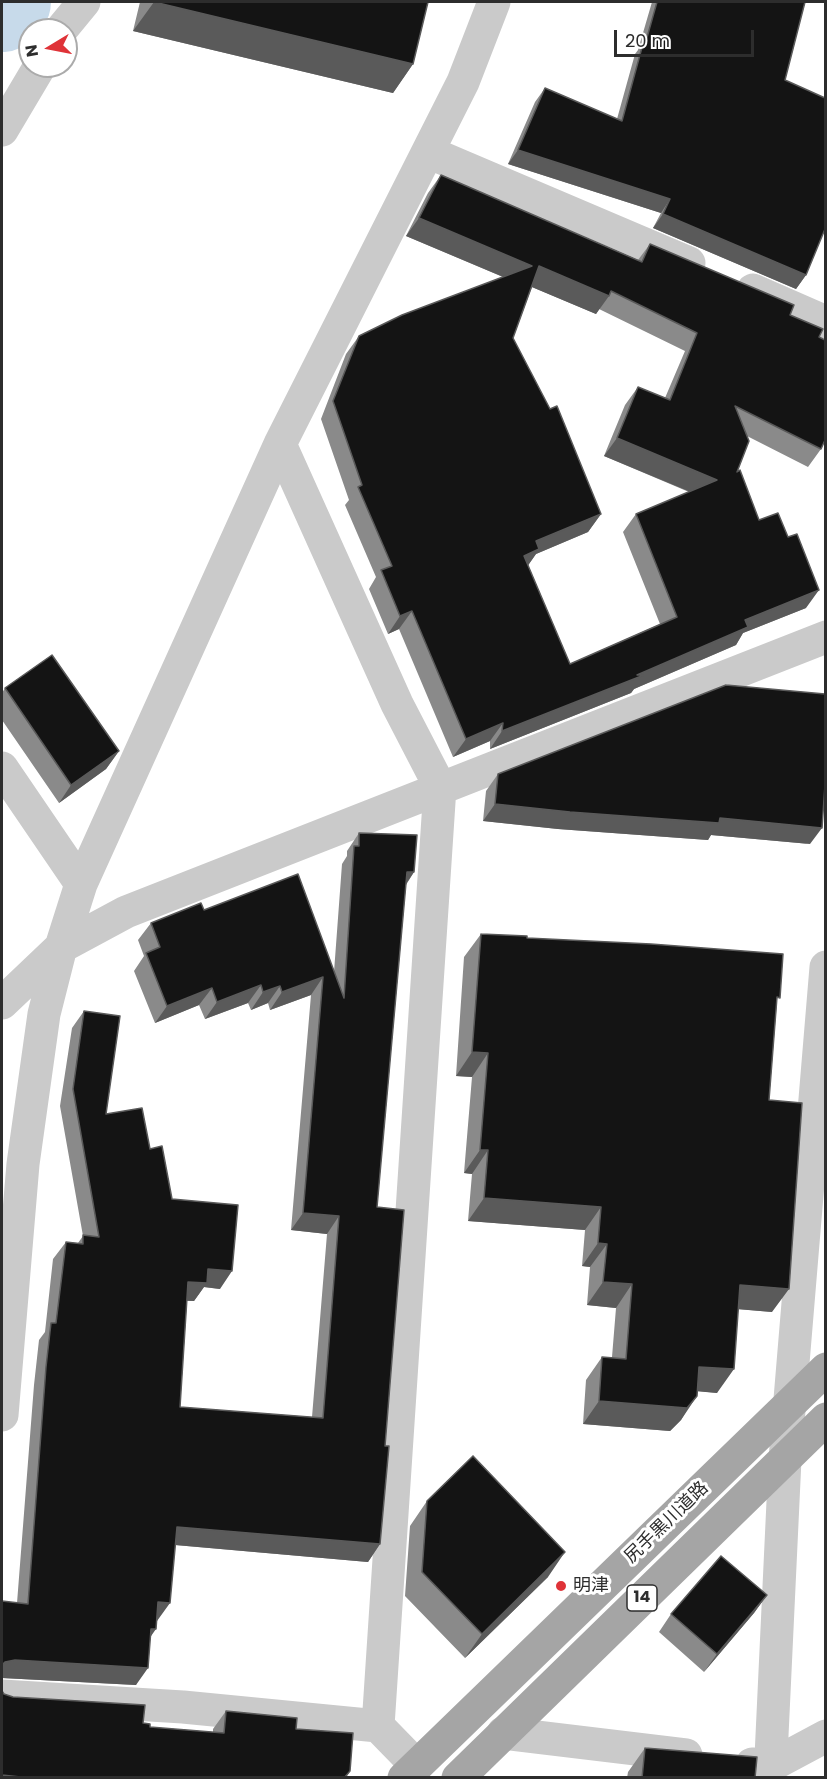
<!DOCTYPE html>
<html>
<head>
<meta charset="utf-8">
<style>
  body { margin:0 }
  #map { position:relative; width:827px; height:1779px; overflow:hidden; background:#fff; font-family:Poppins,sans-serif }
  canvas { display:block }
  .frame { position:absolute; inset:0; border:3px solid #2d2d2d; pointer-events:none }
  .north { position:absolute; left:18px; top:18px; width:60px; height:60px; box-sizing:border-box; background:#fff; border:2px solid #ababab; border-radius:50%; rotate:260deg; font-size:16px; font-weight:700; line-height:24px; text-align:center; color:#2d2d2d }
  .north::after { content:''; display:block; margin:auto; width:21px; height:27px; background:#df3338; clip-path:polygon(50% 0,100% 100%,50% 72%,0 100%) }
  .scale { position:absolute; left:614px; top:30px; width:140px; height:27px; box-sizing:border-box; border:3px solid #2d2d2d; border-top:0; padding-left:8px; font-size:18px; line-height:21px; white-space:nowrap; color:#2d2d2d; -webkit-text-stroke:4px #fff; paint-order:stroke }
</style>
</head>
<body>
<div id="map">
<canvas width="827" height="1779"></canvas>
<div class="frame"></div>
<div class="north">N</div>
<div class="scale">20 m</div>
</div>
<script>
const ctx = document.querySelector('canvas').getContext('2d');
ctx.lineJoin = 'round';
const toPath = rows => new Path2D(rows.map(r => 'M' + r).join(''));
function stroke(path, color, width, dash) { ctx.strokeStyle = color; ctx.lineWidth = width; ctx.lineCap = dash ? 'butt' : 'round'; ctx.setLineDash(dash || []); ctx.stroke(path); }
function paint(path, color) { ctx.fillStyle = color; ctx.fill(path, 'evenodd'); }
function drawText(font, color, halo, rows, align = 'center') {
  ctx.font = font + ' Poppins,"Noto Sans JP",sans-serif'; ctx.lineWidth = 6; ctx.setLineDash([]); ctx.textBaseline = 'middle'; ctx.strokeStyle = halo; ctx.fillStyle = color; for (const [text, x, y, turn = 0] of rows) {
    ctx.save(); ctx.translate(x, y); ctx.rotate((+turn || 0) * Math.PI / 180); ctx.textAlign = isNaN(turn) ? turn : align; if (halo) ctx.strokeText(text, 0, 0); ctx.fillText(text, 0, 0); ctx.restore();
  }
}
stroke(toPath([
  [2,10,9,2]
]), '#c7daea', 84);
stroke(toPath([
  [61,30,84,2],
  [2,130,40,66],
  [428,152,689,263],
  [753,290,826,322],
  [280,444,397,704,440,787,378,1726],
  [2,768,81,884],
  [2,1003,61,947,126,912,826,637],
  [2,1415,23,1164,44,1014,61,947,81,884,280,444,463,82,494,2],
  [2,1696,183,1707,378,1726,416,1765],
  [503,1733,686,1755],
  [752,1764,770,1766,826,1736],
  [770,1778,785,1459,826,967]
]), '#cacaca', 33);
stroke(toPath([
  [404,1778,826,1369],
  [458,1778,826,1419]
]), '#a5a5a5', 33);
paint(toPath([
  [140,2,428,2,413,64,393,93,133,31],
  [652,2,805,2,785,80,806,275,796,289,653,228,661,213,508,164,535,102,545,88,617,119,635,54,638,50],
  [441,175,638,260,650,244,790,315,819,337,821,449,808,467,747,436,737,472,759,520,806,608,743,633,736,645,634,689,631,693,490,749,490,741,453,757,399,629,388,634,369,589,376,577,345,505,349,500,321,419,346,354,359,336,503,277,406,236,428,193],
  [532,287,596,314,599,309,685,351,665,398,638,387,625,405,604,456,689,492,636,514,623,532,660,624,570,664,528,565,536,554,588,532,601,514,513,338],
  [5,688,119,751,106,769,59,803,2,720,2,693],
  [498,774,810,844,711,835,708,840,558,829,483,821,486,791],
  [359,833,414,872,406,885,377,1207,385,1446,380,1544,368,1562,175,1545,157,1621,151,1636,136,1685,2,1678,2,1601,17,1603,34,1385,39,1340,45,1332,53,1259,66,1242,78,1243,83,1236,60,1106,72,1028,84,1011,106,1114,150,1149,172,1199,220,1289,204,1287,194,1301,187,1301,180,1407,312,1417,327,1234,291,1230,311,995,270,1010,268,1003,251,1010,248,1003,205,1019,199,1005,155,1023,134,971,144,956,138,940,151,923,204,910,334,972,342,864,347,856,347,851],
  [481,934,527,938,777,1002,769,1100,772,1312,738,1309,717,1393,698,1391,681,1420,670,1431,583,1424,586,1380,602,1357,612,1357,616,1308,587,1305,590,1267,582,1266,585,1230,468,1221,472,1174,464,1173,472,1077,456,1076,464,957],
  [427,1501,548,1577,465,1658,405,1596,410,1526],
  [767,1595,754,1613,704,1672,659,1632,671,1614],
  [4,1694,13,1697,143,1723,150,1727,213,1732,213,1729,226,1711,296,1729,350,1771,346,1778,2,1778],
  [645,1748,755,1778,627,1778,628,1772]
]), '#8a8a8a');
paint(toPath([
  [154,2,413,64,393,93,133,31],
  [518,150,670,199,661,213,508,164],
  [663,214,806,275,796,289,653,228],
  [419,218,532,266,520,284,406,236],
  [539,266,609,296,596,314,527,285],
  [617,438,717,480,705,498,604,456],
  [601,514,588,532,536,554,527,567,524,556,536,541],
  [819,590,806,608,743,633,736,645,634,689,631,693,490,749,502,731,637,675,745,620],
  [412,611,399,629,388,634,400,616],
  [503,723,490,741,453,757,466,739],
  [119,751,106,769,59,803,71,785],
  [495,804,720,818,822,828,810,844,711,835,708,840,558,829,483,821],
  [407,872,414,872,402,890],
  [323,977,311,995,270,1010,282,992],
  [261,985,248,1003,205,1019,217,1002],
  [280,986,268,1003,251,1010,263,992],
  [212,988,199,1005,155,1023,167,1006],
  [472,1052,488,1053,472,1077,456,1076],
  [480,1150,488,1150,472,1174,464,1173],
  [484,1198,601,1207,585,1230,468,1221],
  [303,1213,339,1216,327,1234,291,1230],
  [598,1243,607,1244,590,1267,582,1266],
  [208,1269,232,1271,220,1289,204,1287,194,1301,176,1300,188,1282],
  [603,1282,632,1284,616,1308,587,1305],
  [740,1285,789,1289,772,1312,724,1308],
  [699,1367,734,1369,717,1393,683,1390],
  [697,1396,681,1420,670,1431,583,1424,599,1401],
  [177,1527,380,1544,368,1562,164,1544],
  [565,1552,548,1577,465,1658,482,1634],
  [767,1595,754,1613,704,1672,717,1654],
  [158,1602,170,1603,157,1621,145,1620],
  [151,1629,156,1629,144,1646],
  [15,1660,148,1668,136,1685,2,1678,2,1665,5,1662],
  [2,1775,30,1778,2,1778]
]), '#5a5a5a');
const building = toPath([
  [154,2,428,2,413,64,154,2],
  [657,2,805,2,785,80,825,98,825,229,806,275,663,214,670,199,518,150,545,88,622,121,644,40,646,41,657,2],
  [441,175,642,262,650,244,794,305,790,315,823,329,819,337,825,340,825,440,821,449,735,406,749,441,737,472,740,470,759,520,778,513,788,537,797,534,819,590,745,620,748,627,637,675,644,675,502,731,503,723,466,739,412,611,400,616,381,570,392,566,358,487,362,485,333,401,359,336,402,315,532,266,419,218,441,175],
  [539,266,609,296,611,291,697,333,670,400,638,387,617,438,717,480,636,514,677,617,570,664,524,556,539,549,536,541,601,514,557,406,550,409,513,338,539,266],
  [52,655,119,751,71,785,5,688,52,655],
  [726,685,825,694,825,785,822,828,720,818,719,823,570,812,495,804,498,774,726,685],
  [359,833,417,835,414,872,407,872,377,1207,404,1210,385,1446,389,1446,380,1544,177,1527,170,1603,158,1602,156,1629,151,1629,148,1668,15,1660,5,1662,2,1665,2,1601,28,1604,46,1367,51,1323,56,1323,66,1242,83,1244,83,1235,99,1237,73,1089,84,1011,120,1016,106,1114,142,1108,150,1149,162,1146,172,1199,238,1205,232,1271,208,1269,207,1283,188,1282,180,1407,323,1418,339,1216,303,1213,323,977,282,992,280,986,263,992,261,985,217,1002,212,988,167,1006,146,953,160,947,151,923,201,903,204,910,298,874,344,998,354,846,359,846,359,833],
  [481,934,527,936,527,938,651,944,783,954,780,998,777,997,769,1100,802,1103,789,1289,740,1285,734,1369,699,1367,697,1396,687,1408,599,1401,602,1357,626,1359,632,1284,603,1282,607,1244,598,1243,601,1207,484,1198,488,1150,480,1150,488,1053,472,1052,481,934],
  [473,1456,565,1552,482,1634,422,1572,427,1501,473,1456],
  [721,1556,767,1595,717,1654,671,1614,721,1556],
  [2,1691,4,1694,13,1697,145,1705,143,1723,150,1724,150,1727,224,1733,226,1711,297,1718,296,1729,353,1733,350,1771,344,1778,30,1778,2,1775,2,1691],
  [645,1748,757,1757,755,1778,642,1778,645,1748]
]);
paint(building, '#141414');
stroke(building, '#5a5a5a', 1.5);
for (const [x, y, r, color] of [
  [561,1586,6,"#df3338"]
]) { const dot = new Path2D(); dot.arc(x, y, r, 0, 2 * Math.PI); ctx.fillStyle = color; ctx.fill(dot); stroke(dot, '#fff', 2); }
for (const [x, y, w] of [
  [642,1598,30]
]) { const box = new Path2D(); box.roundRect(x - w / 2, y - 13, w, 26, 4.5); ctx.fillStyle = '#fff'; ctx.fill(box); stroke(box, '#2d2d2d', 1.5); }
drawText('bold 16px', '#2d2d2d', null, [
  ["14",642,1598]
]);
drawText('18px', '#2d2d2d', '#fff', [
  ["尻手黒川道路",667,1523,-44]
]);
drawText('18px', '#2d2d2d', '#fff', [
  ["明津",573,1586]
], 'left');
</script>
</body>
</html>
